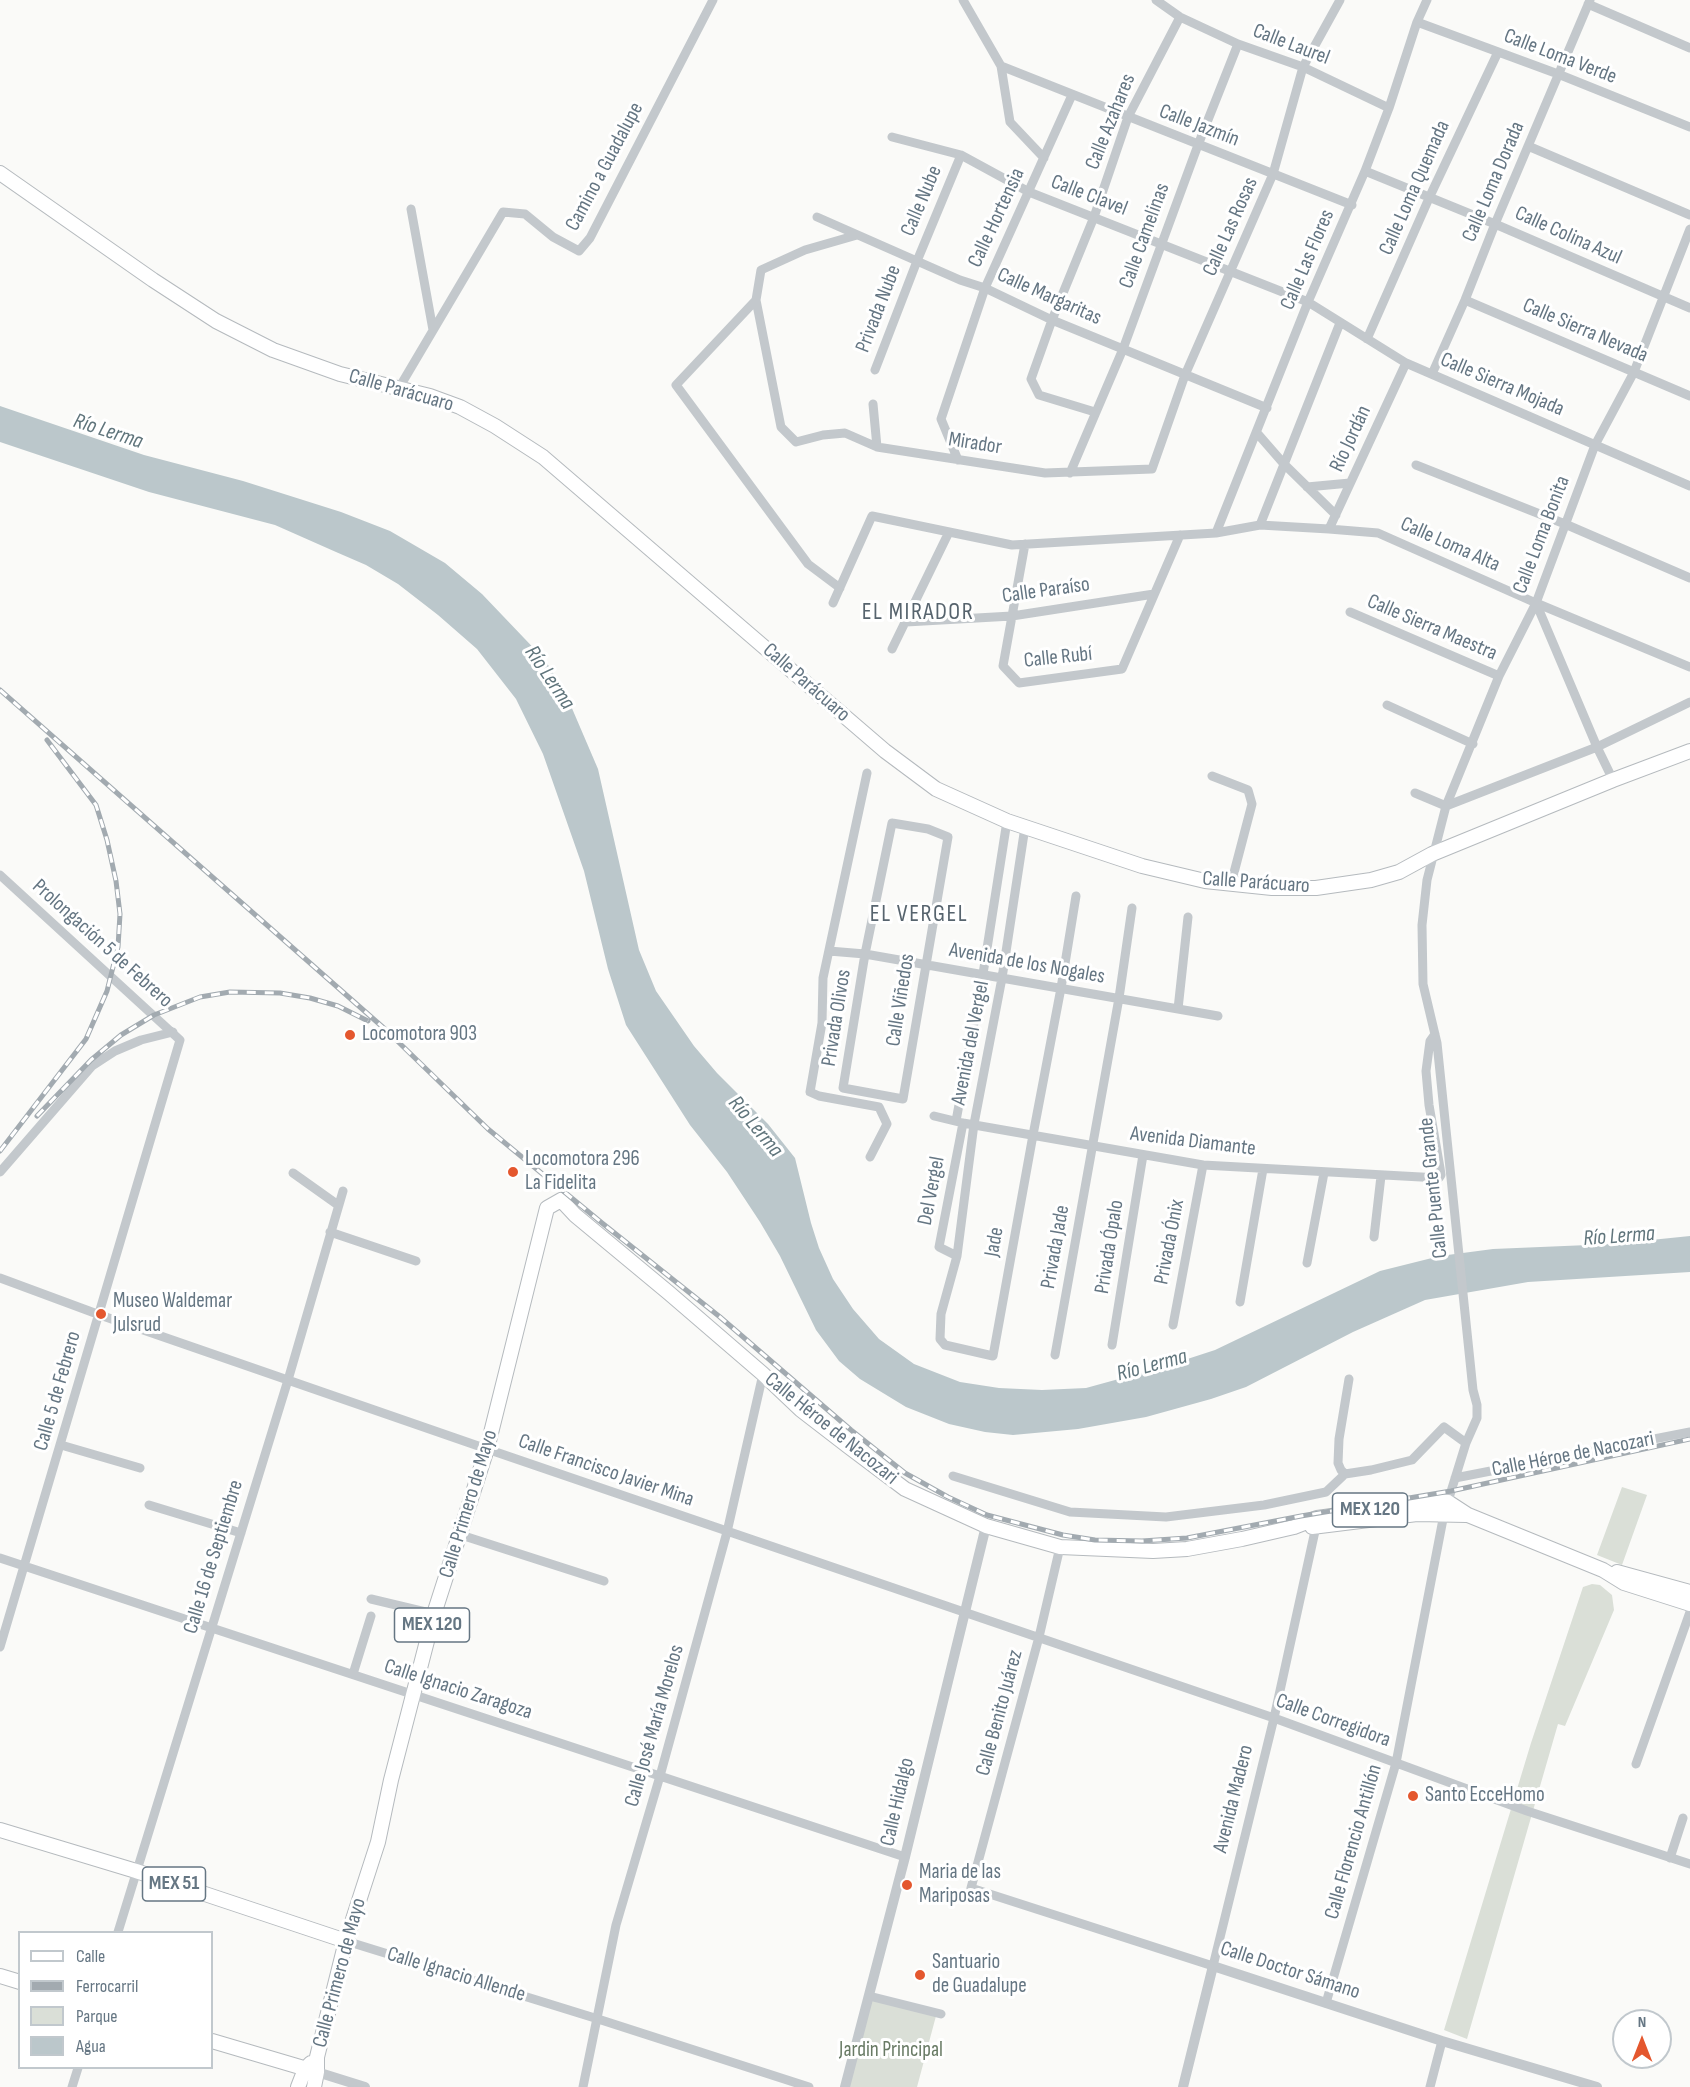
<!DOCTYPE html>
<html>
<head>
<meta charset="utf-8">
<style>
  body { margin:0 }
  #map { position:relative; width:1690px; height:2087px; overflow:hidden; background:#fafaf8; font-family:"Sofia Sans Condensed",sans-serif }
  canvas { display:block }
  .legend { position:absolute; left:18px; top:1931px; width:195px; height:138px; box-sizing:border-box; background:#fff; border:2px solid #c1c8cd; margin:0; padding:8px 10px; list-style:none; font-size:18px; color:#657683 }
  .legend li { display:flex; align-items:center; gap:12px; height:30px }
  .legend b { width:30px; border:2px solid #c1c8cd }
  .north { position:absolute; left:1612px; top:2009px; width:60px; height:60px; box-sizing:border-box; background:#fff; border:2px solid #c1c8cd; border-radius:50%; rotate:0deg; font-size:16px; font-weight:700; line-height:24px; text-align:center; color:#657683 }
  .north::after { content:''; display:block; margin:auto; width:21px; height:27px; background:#e4572e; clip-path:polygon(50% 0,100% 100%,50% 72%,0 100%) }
</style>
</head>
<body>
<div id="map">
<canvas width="1690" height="2087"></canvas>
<ul class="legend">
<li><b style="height:8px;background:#fff"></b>Calle</li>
<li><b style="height:8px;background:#a2aab0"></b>Ferrocarril</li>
<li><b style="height:16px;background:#dadfd7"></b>Parque</li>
<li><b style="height:16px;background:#bbc7cb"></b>Agua</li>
</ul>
<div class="north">N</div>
</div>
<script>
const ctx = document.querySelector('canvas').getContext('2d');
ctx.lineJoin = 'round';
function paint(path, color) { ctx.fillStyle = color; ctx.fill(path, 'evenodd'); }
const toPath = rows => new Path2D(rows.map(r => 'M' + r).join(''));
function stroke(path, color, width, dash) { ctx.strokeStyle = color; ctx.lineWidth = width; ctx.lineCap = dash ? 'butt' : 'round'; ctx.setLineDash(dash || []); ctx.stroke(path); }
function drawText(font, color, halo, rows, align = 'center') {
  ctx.font = font + ' "Sofia Sans Condensed",sans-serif'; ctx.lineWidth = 6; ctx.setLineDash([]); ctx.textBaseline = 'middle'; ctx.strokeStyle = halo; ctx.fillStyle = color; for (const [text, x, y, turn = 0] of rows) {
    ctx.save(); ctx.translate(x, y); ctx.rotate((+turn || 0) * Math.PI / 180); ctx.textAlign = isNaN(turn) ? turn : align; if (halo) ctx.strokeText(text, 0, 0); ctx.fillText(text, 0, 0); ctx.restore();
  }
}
paint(toPath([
  [1622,1487,1647,1495,1622,1565,1597,1555],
  [1592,1584,1600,1585,1612,1595,1614,1610,1565,1726,1558,1724,1467,2039,1444,2030,1531,1743,1583,1587],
  [871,1999,936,2016,917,2087,845,2087]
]), '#dadfd7');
paint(toPath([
  [0,406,144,455,243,481,341,512,390,531,445,563,482,594,545,660,565,692,598,769,639,950,656,991,694,1046,717,1073,768,1124,795,1158,811,1223,819,1248,833,1279,853,1309,879,1339,914,1364,960,1382,999,1388,1042,1390,1086,1388,1166,1366,1215,1350,1380,1271,1440,1256,1493,1249,1612,1244,1690,1236,1690,1272,1528,1282,1425,1300,1353,1332,1246,1387,1211,1399,1146,1417,1078,1429,1013,1435,985,1432,949,1424,906,1407,860,1379,839,1361,816,1330,780,1256,760,1222,727,1172,690,1125,626,1025,608,969,584,871,543,754,516,699,477,649,438,615,398,584,366,565,336,552,275,525,149,492,0,442]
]), '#bbc7cb');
const primary = toPath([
  [0,173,153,280,216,321,273,350,340,374,430,396,460,407,495,426,543,457,885,751,936,789,1007,821,1142,866,1205,881,1272,888,1316,888,1371,880,1399,872,1432,854,1613,780,1690,751],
  [1312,1527,1417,1514,1466,1515],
  [1617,1572,1690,1592],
  [0,1830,136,1871,346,1941],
  [0,1976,20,1982],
  [212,2041,317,2072],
  [298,2087,305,2069,311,2063],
  [314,2087,317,2072,317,2057,346,1941,378,1842,391,1780,434,1614,487,1449,547,1208,561,1200,575,1215,669,1293,763,1374,801,1410,849,1447,905,1489,986,1526,1060,1547,1153,1551,1187,1549,1242,1539,1294,1527,1317,1518,1441,1501,1448,1502,1468,1515,1603,1570,1624,1583,1690,1604]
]);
stroke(primary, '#b5babe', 16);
stroke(toPath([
  [963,0,1001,66,1010,122,1044,158],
  [1156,0,1180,17,1238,44,1303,67,1389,108],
  [1588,4,1690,48],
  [1417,22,1558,74,1690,127],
  [1001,66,1352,205],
  [892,137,961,155,1029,192,1308,302,1406,363,1690,486],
  [1528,146,1690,215],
  [1365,171,1495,224,1690,308],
  [411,209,433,330],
  [817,217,960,280,985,288,1052,320,1267,408],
  [857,235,805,250,761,270,756,300,781,427,796,442,823,435,845,433,877,447,1045,473,1152,469,1185,375,1273,174,1303,67,1340,0],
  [756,300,676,385,808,564,840,588],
  [1465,300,1690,396],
  [1367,339,1430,196,1498,52],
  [875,370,917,261,961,155],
  [1432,374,1465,300,1495,224,1590,0],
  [399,388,503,212,525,214,553,237,579,251,590,238,713,0],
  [873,404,877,447],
  [1095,412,1039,395,1031,379,1052,320,1094,217,1128,117,1180,17],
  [1257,433,1284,464,1336,515],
  [958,460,941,419,985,288,1072,95],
  [1416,465,1565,524,1690,578],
  [1070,473,1123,349,1198,145,1238,44],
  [1307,487,1350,483],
  [1260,525,1340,323],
  [1329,529,1406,363],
  [1216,533,1308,302,1365,171,1389,108,1417,22,1427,0],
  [1025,544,1003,666,1019,683,1122,669,1180,535],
  [833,603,872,516,1012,545,1216,533,1260,525,1329,529,1378,533,1536,603,1690,667],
  [1536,603,1597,747,1613,780],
  [1350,612,1499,676],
  [906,622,1012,616,1154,594],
  [892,649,949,532],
  [1387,705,1473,744],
  [867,773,823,978,822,1023,810,1092,819,1096,879,1107,887,1124,870,1157],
  [1212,776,1248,790,1252,804,1231,884],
  [1415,793,1446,806,1597,747,1690,702],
  [892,823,928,829,948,837,903,1099,843,1088,865,954,892,823],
  [1025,827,1002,978,974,1124,957,1256,941,1314,940,1339,945,1345,993,1356,1033,1135,1061,988,1076,896],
  [0,875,180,1040,0,1647],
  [829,951,865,954,1218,1016],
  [1178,1009,1188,917],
  [934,1116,963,1123,1203,1165,1439,1178,1441,1175,1440,1168,1429,1105,1426,1071,1430,1041,1435,1034],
  [956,1121,983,974,1007,821],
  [0,1172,92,1066,115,1051,141,1040,173,1032],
  [293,1173,338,1205],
  [330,1232,416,1261],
  [1374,1237,1381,1176],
  [957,1256,939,1247,963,1123],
  [1307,1263,1324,1173],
  [0,1278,100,1315,487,1449,1274,1718,1527,1811,1690,1864],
  [1240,1302,1263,1169],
  [1173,1325,1203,1165],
  [1112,1345,1143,1155],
  [1055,1355,1119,998,1132,908],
  [61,1445,140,1468],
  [1345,1474,1341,1470,1338,1463,1339,1439,1349,1379],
  [953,1476,1070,1512,1166,1517,1264,1505,1326,1492,1345,1474,1371,1470,1412,1460,1444,1427,1466,1443],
  [1455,1478,1690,1432],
  [149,1505,241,1533],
  [461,1535,604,1581],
  [1060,1547,1039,1637,971,1888,1213,1966,1274,1718,1317,1522],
  [0,1558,905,1857],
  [371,1599,434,1614],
  [353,1674,371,1616],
  [1636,1764,1690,1612],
  [1670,1858,1683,1818],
  [118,1932,288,1380,343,1191],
  [346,1941,598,2019,809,2087],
  [869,1996,941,2014],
  [1326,2003,1396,1763,1444,1514,1466,1443,1477,1418,1477,1405,1473,1390,1437,1043,1423,984,1422,925,1427,880,1446,806,1499,676,1536,603,1595,445,1634,372,1690,229],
  [72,2087,78,2068],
  [583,2087,616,1925,660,1776,727,1532,763,1374],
  [1430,2087,1442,2041]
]), '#c3c8cc', 9);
stroke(toPath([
  [317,2072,365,2087],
  [845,2087,905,1857,986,1526],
  [1183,2087,1213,1966,1442,2041,1597,2087]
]), '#c3c8cc', 10);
stroke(primary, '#fff', 14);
const rail = toPath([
  [0,690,386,1030,488,1129,602,1223,720,1317,851,1430,905,1473,948,1497,987,1515,1063,1535,1095,1540,1142,1541,1187,1538,1301,1516,1451,1491,1690,1439],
  [37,1116,91,1060,121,1035,154,1015,200,997,230,992,280,993,310,998,338,1006,368,1021],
  [0,1151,86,1039,107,991,118,947,120,914,116,881,107,840,96,805,47,740]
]);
stroke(rail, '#a2aab0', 5);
stroke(rail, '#fff', 3, [9]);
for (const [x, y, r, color] of [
  [350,1035,6,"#e4572e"],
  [513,1172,6,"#e4572e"],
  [101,1314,6,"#e4572e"],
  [1413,1796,6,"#e4572e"],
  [907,1885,6,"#e4572e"],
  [920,1975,6,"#e4572e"]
]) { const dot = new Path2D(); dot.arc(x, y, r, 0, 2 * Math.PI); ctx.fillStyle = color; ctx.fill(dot); stroke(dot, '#fff', 2); }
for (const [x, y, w] of [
  [1370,1510,75],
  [432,1625,75],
  [174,1884,63]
]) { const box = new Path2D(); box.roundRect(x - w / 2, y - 17, w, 34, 4.5); ctx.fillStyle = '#fff'; ctx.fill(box); stroke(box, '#657683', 1.5); }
drawText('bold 20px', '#657683', null, [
  ["MEX 120",1370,1510],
  ["MEX 120",432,1625],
  ["MEX 51",174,1884]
]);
drawText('21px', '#657683', '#fff', [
  ["Calle Laurel",1291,45,21],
  ["Calle Loma Verde",1560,57,21],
  ["Calle Azahares",1111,122,-68],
  ["Calle Jazmín",1199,126,21],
  ["Camino a Guadalupe",605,167,-62],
  ["Calle Loma Dorada",1494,182,-67],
  ["Calle Loma Quemada",1415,188,-66],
  ["Calle Clavel",1089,196,21],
  ["Calle Nube",922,201,-67],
  ["Calle Hortensia",997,218,-65],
  ["Calle Las Rosas",1231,227,-66],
  ["Calle Camelinas",1145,236,-70],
  ["Calle Colina Azul",1568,236,24],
  ["Calle Las Flores",1308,260,-67],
  ["Calle Margaritas",1049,297,24],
  ["Privada Nube",879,309,-69],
  ["Calle Sierra Nevada",1585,331,23],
  ["Calle Sierra Mojada",1502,385,23],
  ["Calle Parácuaro",401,391,16],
  ["Río Jordán",1351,439,-65],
  ["Mirador",975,444,9],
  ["Calle Loma Bonita",1542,535,-69],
  ["Calle Loma Alta",1450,545,24],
  ["Calle Paraíso",1046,591,-8],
  ["Calle Sierra Maestra",1432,628,23],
  ["Calle Rubí",1058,658,-6],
  ["Calle Parácuaro",806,683,41],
  ["Calle Parácuaro",1256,883,4],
  ["Prolongación 5 de Febrero",102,944,42],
  ["Avenida de los Nogales",1027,964,10],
  ["Calle Viñedos",901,1000,-81],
  ["Privada Olivos",837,1018,-81],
  ["Avenida del Vergel",971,1043,-79],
  ["Avenida Diamante",1193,1142,7],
  ["Calle Puente Grande",1434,1188,-96],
  ["Del Vergel",932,1191,-79],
  ["Jade",995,1242,-80],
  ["Privada Ónix",1170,1242,-79],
  ["Privada Jade",1056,1247,-80],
  ["Privada Ópalo",1110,1247,-81],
  ["Calle 5 de Febrero",58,1391,-74],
  ["Calle Héroe de Nacozari",831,1429,39],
  ["Calle Héroe de Nacozari",1573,1455,-11],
  ["Calle Francisco Javier Mina",606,1471,19],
  ["Calle Primero de Mayo",469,1504,-73],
  ["Calle 16 de Septiembre",214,1557,-73],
  ["Calle Ignacio Zaragoza",458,1690,18],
  ["Calle Benito Juárez",1000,1713,-75],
  ["Calle Corregidora",1333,1721,20],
  ["Calle José María Morelos",655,1726,-74],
  ["Avenida Madero",1234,1799,-76],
  ["Calle Hidalgo",898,1802,-77],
  ["Calle Florencio Antillón",1354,1842,-74],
  ["Calle Doctor Sámano",1290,1971,18],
  ["Calle Primero de Mayo",340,1973,-75],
  ["Calle Ignacio Allende",456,1975,17]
]);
drawText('21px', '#657683', '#fff', [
  ["Locomotora 903",362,1035],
  ["Locomotora 296",525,1160],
  ["La Fidelita",525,1184],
  ["Museo Waldemar",113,1302],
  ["Julsrud",113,1326],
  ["Santo EcceHomo",1425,1796],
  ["Maria de las",919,1873],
  ["Mariposas",919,1897],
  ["Santuario",932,1963],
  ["de Guadalupe",932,1987]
], 'left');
drawText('21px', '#687a64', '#fff', [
  ["Jardin Principal",891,2051]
]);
drawText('italic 22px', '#60757c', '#fff', [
  ["Río Lerma",108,432,18],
  ["Río Lerma",549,678,56],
  ["Río Lerma",755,1127,50],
  ["Río Lerma",1619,1237,-4],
  ["Río Lerma",1152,1366,-15]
]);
ctx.letterSpacing = '1.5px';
drawText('24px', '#57646e', '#fff', [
  ["EL MIRADOR",918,613],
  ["EL VERGEL",919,915]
]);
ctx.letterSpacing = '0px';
</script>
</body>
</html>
